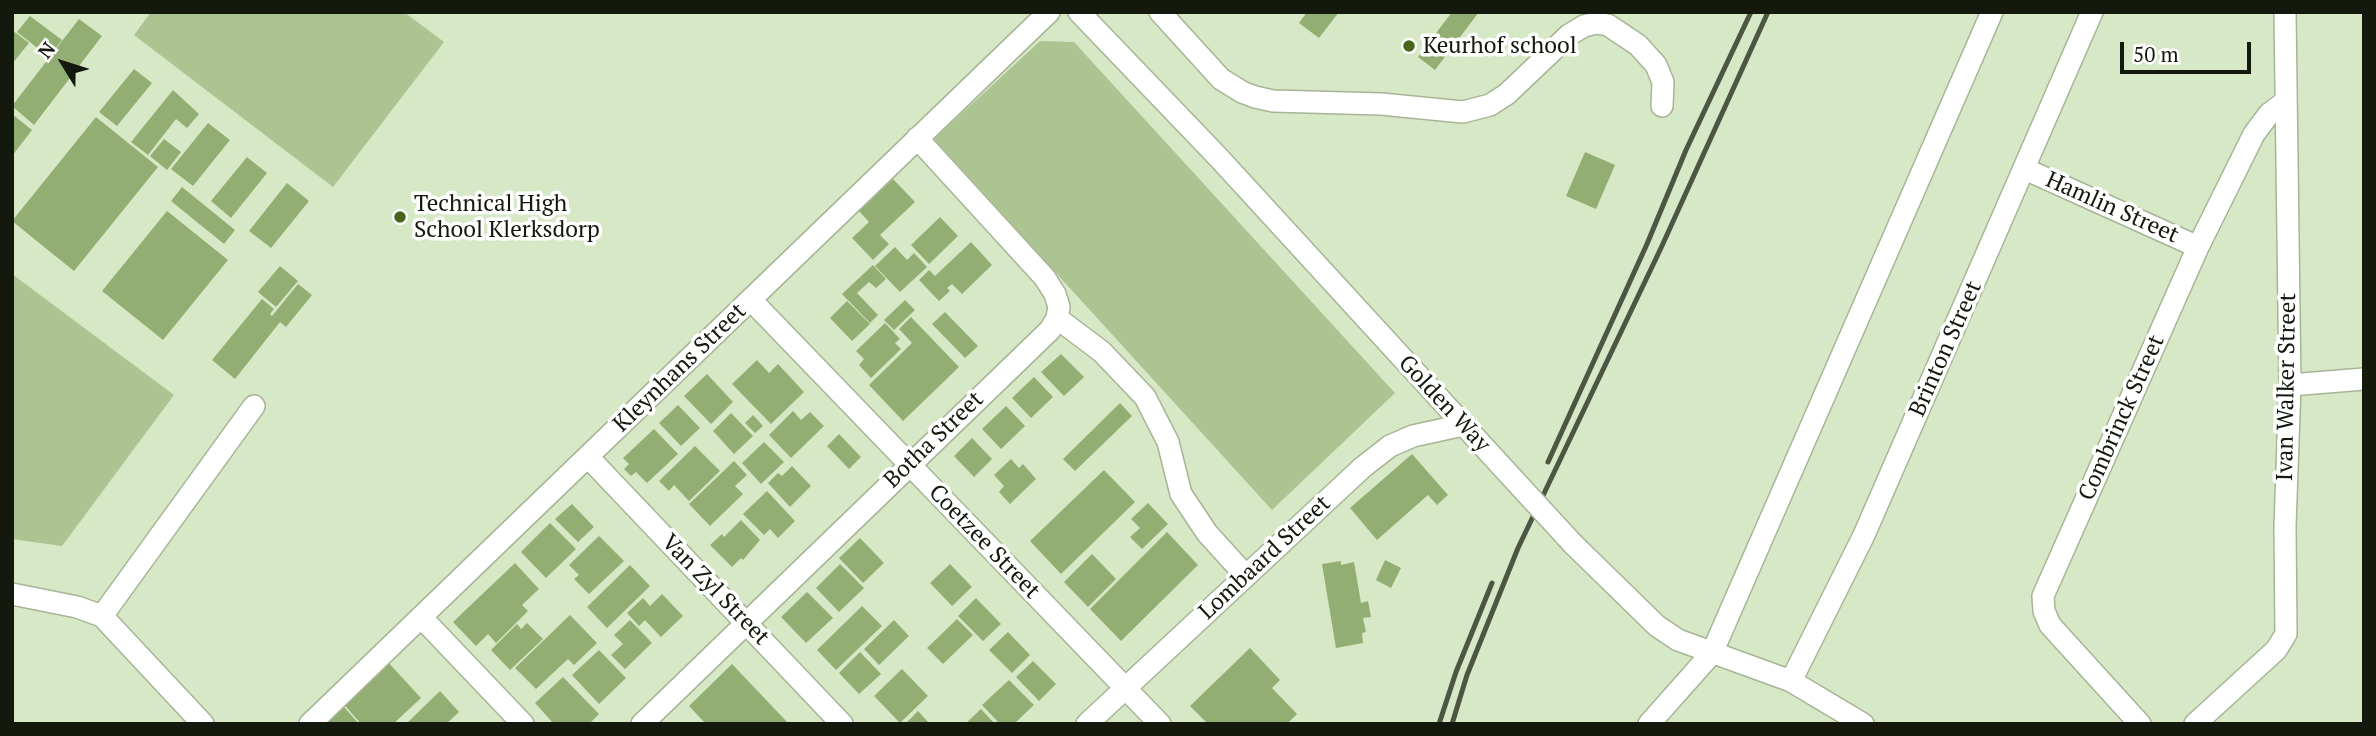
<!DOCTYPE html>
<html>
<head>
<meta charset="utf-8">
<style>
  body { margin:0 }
  #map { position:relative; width:2376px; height:736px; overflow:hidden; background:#d7e8c6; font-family:"PT Serif",serif }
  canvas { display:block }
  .frame { position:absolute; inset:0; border:14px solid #14190d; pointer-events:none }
  .north { position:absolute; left:28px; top:28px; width:70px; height:70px; -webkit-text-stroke:5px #fff; paint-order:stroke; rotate:308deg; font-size:19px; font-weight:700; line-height:28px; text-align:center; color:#14190d }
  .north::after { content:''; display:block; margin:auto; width:24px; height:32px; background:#14190d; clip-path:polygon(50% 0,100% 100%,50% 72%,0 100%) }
  .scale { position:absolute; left:2120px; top:42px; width:131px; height:32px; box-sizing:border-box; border:4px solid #14190d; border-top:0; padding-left:9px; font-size:21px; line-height:24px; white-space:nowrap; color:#14190d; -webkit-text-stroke:5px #fff; paint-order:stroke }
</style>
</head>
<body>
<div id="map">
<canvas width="2376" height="736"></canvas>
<div class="frame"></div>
<div class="north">N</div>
<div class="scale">50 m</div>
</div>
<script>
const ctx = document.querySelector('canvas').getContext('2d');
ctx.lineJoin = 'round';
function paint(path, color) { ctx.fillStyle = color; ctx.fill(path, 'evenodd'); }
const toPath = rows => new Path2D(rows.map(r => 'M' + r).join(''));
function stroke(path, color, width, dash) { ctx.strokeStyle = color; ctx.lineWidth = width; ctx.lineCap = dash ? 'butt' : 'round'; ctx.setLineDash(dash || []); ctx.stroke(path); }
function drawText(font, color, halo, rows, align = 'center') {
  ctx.font = font + ' "PT Serif",serif'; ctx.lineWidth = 7; ctx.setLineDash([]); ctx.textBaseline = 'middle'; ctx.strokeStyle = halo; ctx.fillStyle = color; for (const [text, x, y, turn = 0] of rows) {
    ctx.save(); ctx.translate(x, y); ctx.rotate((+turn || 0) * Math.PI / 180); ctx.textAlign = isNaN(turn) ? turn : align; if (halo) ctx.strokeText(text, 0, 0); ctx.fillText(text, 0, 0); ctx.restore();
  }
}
paint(toPath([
  [151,12,404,12,444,42,333,187,134,35],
  [1040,41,1074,42,1395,393,1272,510,934,139],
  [12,274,174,395,62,546,12,539]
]), '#acc491');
paint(toPath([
  [1307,12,1339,12,1319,38,1299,23],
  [1452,12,1479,12,1435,70,1418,57],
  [30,16,62,40,49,57,17,32],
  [79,19,102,36,34,125,12,106],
  [12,30,29,43,12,64],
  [134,69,152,83,117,126,99,112],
  [173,90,199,114,187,128,176,119,148,155,131,142],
  [12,114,32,130,12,156],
  [96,117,158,167,74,271,12,221],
  [208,123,230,140,193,186,171,169],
  [164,139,181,152,167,170,150,156],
  [1585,152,1615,165,1596,209,1566,196],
  [247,157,267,173,231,218,211,201],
  [893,179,915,202,880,235,889,244,873,260,852,238,869,222,859,211],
  [287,183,309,201,271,248,249,231],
  [182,187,235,230,224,244,171,201],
  [167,211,228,260,163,340,102,291],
  [940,217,958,236,929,264,911,245],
  [971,242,992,265,962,294,952,284,947,288,950,291,939,301,919,280,929,270,935,276],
  [895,247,907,260,914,253,927,267,900,292,875,266],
  [873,265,886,279,876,288,869,282,857,293,878,315,870,323,842,294],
  [280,266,298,281,276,307,258,292],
  [298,284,312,295,286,327,280,322,235,379,212,360,262,299,274,309,270,314,272,316],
  [905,300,915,310,894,330,884,320],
  [847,301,870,324,852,341,830,318],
  [945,312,978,346,965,358,932,324],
  [911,317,959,367,903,421,869,385,912,343,899,329],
  [885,323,900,339,895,343,901,349,871,378,859,365,864,359,856,351],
  [1061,354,1084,377,1064,396,1041,372],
  [757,360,769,373,778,364,804,392,771,424,732,384],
  [707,374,733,402,711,424,684,396],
  [1034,377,1053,397,1031,418,1012,398],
  [1120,403,1132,416,1075,471,1063,459],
  [678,405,700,428,681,446,659,423],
  [1006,406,1025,426,1001,449,982,429],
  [793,411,801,420,810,412,824,426,791,458,769,435],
  [731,413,753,436,734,454,713,431],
  [753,415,763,426,755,433,745,423],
  [654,429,678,454,647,483,636,472,631,476,624,469,629,464,623,458],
  [839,434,861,457,849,469,827,446],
  [972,438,992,459,974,477,954,456],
  [764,442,784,462,761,484,742,463],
  [695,446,720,471,689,501,674,485,669,491,659,481],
  [1412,454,1448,495,1437,505,1428,495,1377,540,1350,508],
  [1011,459,1019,468,1023,464,1036,479,1010,504,999,492,1004,486,994,475],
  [734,461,747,475,735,486,743,494,710,526,689,504],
  [792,466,811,486,790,507,768,483,778,473,782,476],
  [1104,470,1135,502,1061,574,1030,541],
  [767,491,795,521,778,538,770,529,764,535,743,514],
  [1148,503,1168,524,1142,549,1130,537,1140,528,1131,519],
  [572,504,594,527,578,542,555,519],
  [741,520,760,540,743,560,741,558,732,567,710,545,722,534,724,537],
  [550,523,576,549,546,578,521,552],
  [1167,532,1198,565,1121,641,1090,609],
  [599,536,624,561,589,594,574,579,579,575,569,565],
  [860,538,884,563,863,583,839,558],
  [1092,554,1116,579,1088,607,1064,582],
  [1385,560,1401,568,1391,588,1376,580],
  [1341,561,1341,565,1354,562,1361,603,1368,601,1371,617,1363,618,1366,632,1362,633,1363,643,1336,648,1322,564],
  [515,563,539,589,522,605,528,611,496,643,488,634,476,646,453,622],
  [840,564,864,588,839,612,816,588],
  [950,564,972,587,952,606,930,583],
  [630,565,650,586,607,628,587,607],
  [807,592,833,618,806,643,781,617],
  [662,594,683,616,661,637,645,620,639,626,627,613,643,598,650,606],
  [976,598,1001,624,983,641,958,616],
  [862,606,882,626,836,670,817,650],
  [570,615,597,643,574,665,568,659,536,689,515,668],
  [957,619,973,635,943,664,927,648],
  [630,620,652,643,625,669,611,655,623,644,614,635],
  [894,620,909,636,879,665,864,649],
  [527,623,543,639,510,670,491,650,517,624,521,629],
  [1008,632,1030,655,1012,673,989,650],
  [1250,648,1280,680,1272,688,1297,714,1287,724,1208,724,1190,706],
  [599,650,626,678,599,704,572,675],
  [860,652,881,674,859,694,839,673],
  [386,660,421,698,393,724,361,724,342,702],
  [1033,661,1056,684,1039,701,1016,677],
  [732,664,789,724,706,724,689,706],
  [902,669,928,696,900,723,874,696],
  [563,677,599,714,589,724,554,724,535,703],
  [1009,680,1034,705,1014,724,1000,724,982,705],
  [440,691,459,712,446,724,406,724],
  [344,707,359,724,325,724],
  [981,709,995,724,965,724],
  [918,711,930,724,905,724]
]), '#93ae72');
const minor = toPath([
  [1079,12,1219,158,1516,482],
  [1160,12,1221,79,1242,92,1255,97,1273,101,1381,104,1463,112,1490,105,1507,94,1569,35,1584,26,1596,23,1608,25,1638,45,1656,65,1663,82,1662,106],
  [2025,169,2198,247],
  [751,300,1160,724],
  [1057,318,1102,352,1145,397,1168,442,1181,494,1207,533,1246,576],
  [2290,385,2364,379],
  [588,457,842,724],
  [1573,544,1657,626,1678,640,1791,681,1863,724],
  [12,594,77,607,102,616,203,724],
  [102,616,254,406],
  [421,617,523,724],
  [1791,681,1864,535,2092,12],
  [310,724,1049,12],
  [642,724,1050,330,1057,318,1059,307,1055,294,1045,278,917,138],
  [1087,724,1363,467,1390,446,1413,436,1463,425],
  [1649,724,1712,653,1992,12],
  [2140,724,2050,625,2044,611,2043,596,2198,247,2254,134,2269,114,2285,102],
  [2195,724,2276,650,2286,634,2285,526,2290,385,2285,12]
]);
stroke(minor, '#a6b595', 24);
stroke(minor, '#fff', 21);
stroke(toPath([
  [1548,462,1647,244,1686,150,1751,12],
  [1439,724,1456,672,1492,583],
  [1452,724,1467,675,1518,548,1661,248,1768,12]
]), '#4d5543', 5);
const minorBridge = toPath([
  [1516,482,1573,544]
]);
stroke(minorBridge, '#a6b595', 24, []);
stroke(minorBridge, '#fff', 21);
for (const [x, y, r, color] of [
  [1409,46,7,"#486519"],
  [400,217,7,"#486519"]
]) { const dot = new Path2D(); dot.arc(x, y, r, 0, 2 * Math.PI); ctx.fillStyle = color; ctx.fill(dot); stroke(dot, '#fff', 2.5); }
drawText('23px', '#14190d', '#fff', [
  ["Keurhof school",1423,46],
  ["Technical High",414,204],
  ["School Klerksdorp",414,230]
], 'left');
drawText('23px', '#14190d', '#fff', [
  ["Hamlin Street",2112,208,24],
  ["Brinton Street",1946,349,-66],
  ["Kleynhans Street",680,368,-44],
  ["Ivan Walker Street",2287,387,-89],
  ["Golden Way",1444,404,47],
  ["Combrinck Street",2122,418,-66],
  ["Botha Street",934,440,-44],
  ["Coetzee Street",984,542,46],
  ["Lombaard Street",1265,558,-43],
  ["Van Zyl Street",715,590,46]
]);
</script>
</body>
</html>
